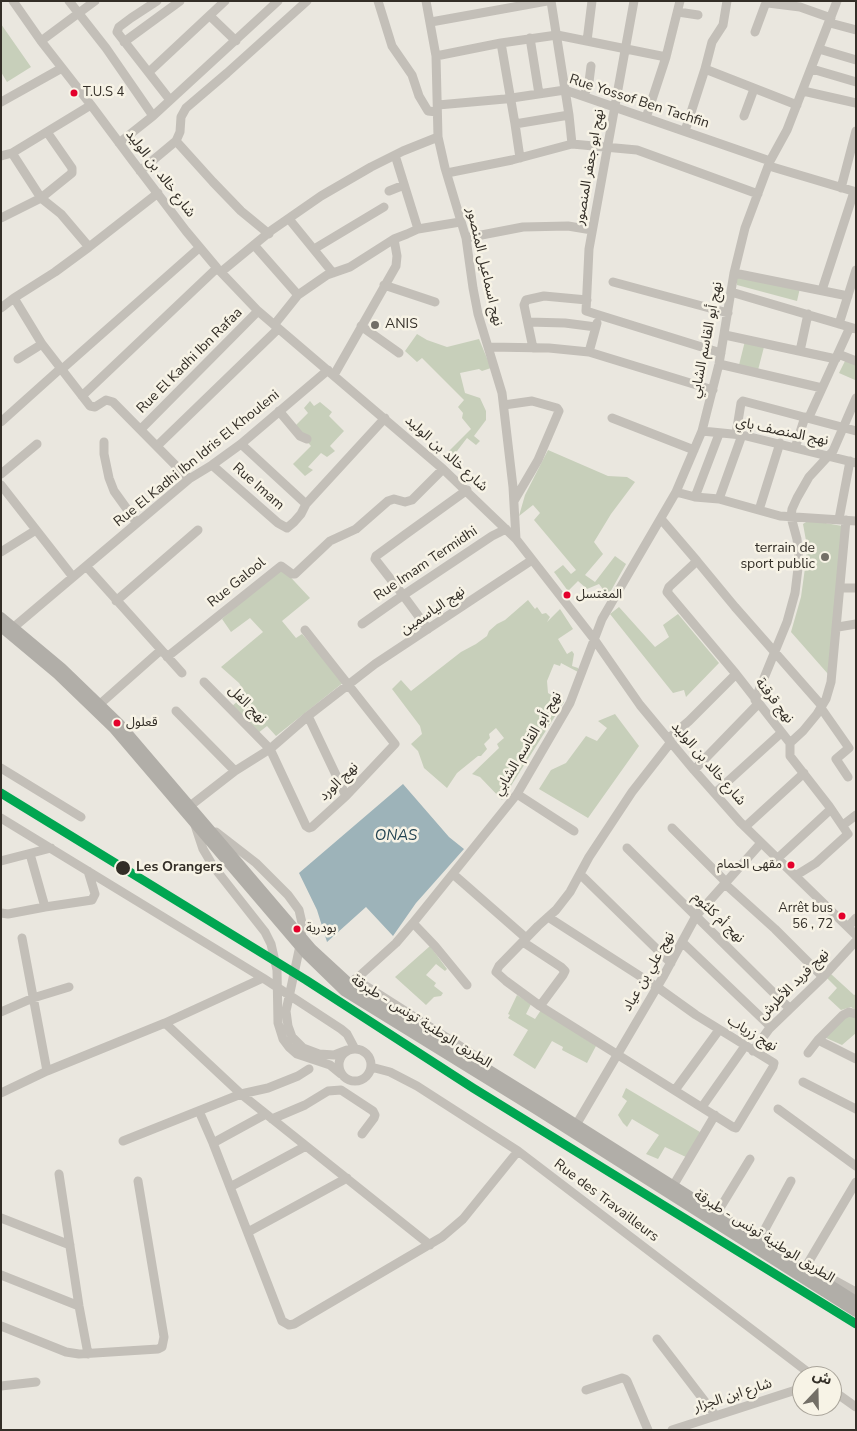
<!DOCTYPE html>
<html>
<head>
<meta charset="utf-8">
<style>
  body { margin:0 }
  #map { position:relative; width:857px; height:1431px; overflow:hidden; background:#eae7df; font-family:"Nunito Sans","Noto Sans Arabic",sans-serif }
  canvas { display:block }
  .frame { position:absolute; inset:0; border:2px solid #332e27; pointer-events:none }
  .north { position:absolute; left:792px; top:1366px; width:50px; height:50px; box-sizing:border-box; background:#f7f3e6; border:1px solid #a9a49a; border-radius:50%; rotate:21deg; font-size:14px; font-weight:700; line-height:20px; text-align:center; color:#332e27 }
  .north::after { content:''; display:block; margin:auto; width:18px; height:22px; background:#736f67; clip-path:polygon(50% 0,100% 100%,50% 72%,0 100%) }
</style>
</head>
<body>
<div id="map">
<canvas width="857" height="1431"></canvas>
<div class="frame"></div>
<div class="north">ش</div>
</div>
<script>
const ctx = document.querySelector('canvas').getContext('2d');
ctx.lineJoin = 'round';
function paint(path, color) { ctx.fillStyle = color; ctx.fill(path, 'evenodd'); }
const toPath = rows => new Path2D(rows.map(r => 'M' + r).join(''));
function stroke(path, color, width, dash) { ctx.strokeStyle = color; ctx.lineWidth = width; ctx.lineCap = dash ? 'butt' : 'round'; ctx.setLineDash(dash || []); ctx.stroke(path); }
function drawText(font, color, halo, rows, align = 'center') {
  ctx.font = font + ' "Nunito Sans","Noto Sans Arabic",sans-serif'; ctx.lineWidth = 5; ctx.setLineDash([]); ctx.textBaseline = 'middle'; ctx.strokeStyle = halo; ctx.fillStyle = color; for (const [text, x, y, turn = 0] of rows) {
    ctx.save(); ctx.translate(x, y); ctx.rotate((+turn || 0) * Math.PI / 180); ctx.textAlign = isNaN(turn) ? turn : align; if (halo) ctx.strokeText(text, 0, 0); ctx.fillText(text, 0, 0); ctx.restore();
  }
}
paint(toPath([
  [1,24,31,67,7,82,1,72],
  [737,277,800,288,797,301,737,285],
  [417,334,427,340,447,347,479,339,491,368,482,371,479,369,460,373,465,393,480,398,486,411,486,420,474,436,480,441,476,445,467,438,454,455,444,460,443,457,471,429,462,418,463,413,458,407,464,400,422,358,417,362,405,351],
  [745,341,764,347,758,370,739,365],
  [846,359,856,364,855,380,839,373],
  [310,401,314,406,320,402,332,412,329,416,344,431,330,446,335,451,327,457,321,453,308,467,313,470,305,476,293,464,311,446,294,427,308,413,304,408],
  [548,450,608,476,627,477,635,482,611,514,594,542,603,554,585,575,595,582,615,556,626,564,608,596,599,584,587,589,578,581,568,591,554,572,563,565,571,574,576,570,534,520,540,513,533,505,519,516,525,495],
  [809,520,842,526,828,674,791,632,801,597,805,568,807,546,803,524],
  [281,567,310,598,282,621,296,638,302,634,344,682,276,736,267,726,253,737,231,707,246,694,239,683,221,667,263,632,250,618,231,632,222,619],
  [528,600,535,609,537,607,542,614,546,613,550,617,547,622,560,609,573,629,558,639,567,654,572,651,574,654,572,666,578,668,578,672,561,663,560,666,554,664,547,681,548,693,564,702,502,800,480,777,472,774,499,748,497,744,504,738,496,728,489,734,490,738,484,744,487,749,481,756,478,756,457,773,447,788,424,768,418,751,411,744,422,734,420,726,392,689,401,680,411,691,461,652,476,644,487,636,489,631,497,624,505,620],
  [619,607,655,647,669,637,663,625,678,614,719,663,686,697,684,690,673,693,610,614],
  [615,714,639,746,588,818,539,789,551,770,566,763,586,736,597,741,607,728,598,721],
  [430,946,447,969,445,971,436,964,426,975,436,983,434,986,443,993,441,996,434,997,426,1005,395,977],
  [831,974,854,995,856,994,856,1010,851,1007,841,1010,828,998,837,988,827,978],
  [517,995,531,1004,526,1014,535,1019,541,1010,596,1046,587,1063,562,1050,563,1047,552,1041,535,1069,513,1055,528,1030,508,1018,510,1015,508,1014],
  [845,1015,856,1017,856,1033,842,1045,824,1037],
  [626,1088,700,1132,688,1158,665,1147,658,1159,646,1154,659,1135,632,1119,627,1127,623,1123,618,1115,627,1101,622,1097]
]), '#c7cfba');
paint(toPath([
  [403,784,449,837,464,849,416,903,393,936,366,907,327,942,317,910,299,873]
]), '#9db3b9');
stroke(toPath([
  [13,1,41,41,91,105,132,160,186,231,217,268,258,311,443,469,516,539,594,639,640,705,694,770,740,822,856,935],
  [69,1,106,48,153,116],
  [157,1,131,18,119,27,117,32,170,100],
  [378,1,392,46,412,75,419,96,428,111,437,112],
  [426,1,436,56,438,137,445,168,466,238,473,288,478,314,502,393,513,487,516,539],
  [551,1,569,115,572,144],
  [634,1,589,249,586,311,721,353],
  [678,12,698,15],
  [210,16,236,41],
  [431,22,547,1],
  [830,23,856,30],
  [755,32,765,5,768,3,800,7,831,18],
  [530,38,539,94],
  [41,41,95,1],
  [587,41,592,1],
  [124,42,180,1],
  [501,43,515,124],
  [819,49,856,60],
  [436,56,501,43,557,35,666,57],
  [705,69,797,105],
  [812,69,856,82],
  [149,72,225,1],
  [803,91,856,103],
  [584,96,589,82,591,66],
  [1,102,62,68],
  [438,105,505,99,565,90,770,161],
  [744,116,754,89],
  [646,118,666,57,680,1],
  [685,131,705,69,712,42,723,25,727,1],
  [176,141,213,182,241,211,269,234],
  [119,143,153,116,278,1],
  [395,155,418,229],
  [1,156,12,153],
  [520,158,515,124,569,115],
  [769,166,856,192],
  [140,171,176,141,180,132,181,117,186,108,227,73,307,1],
  [447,173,512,160,572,144,637,150,758,194],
  [841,188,856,131],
  [389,191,404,185],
  [1,218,41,198,72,173,72,168,47,132],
  [289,219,333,273],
  [466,238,523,227,568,226,592,230],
  [254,245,298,295],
  [89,247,61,214,41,198,12,153,91,105],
  [314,249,384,207],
  [221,272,272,230,321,196,371,167,403,151,438,137],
  [734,273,848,296],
  [613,282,728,313],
  [384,285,435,302],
  [822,290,854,192],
  [731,292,856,329],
  [14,298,55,272,89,247,158,193],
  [1,308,14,298,42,344,90,406,95,407,106,400,113,402,189,479],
  [528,322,565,323,596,327],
  [839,324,856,270],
  [274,325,298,295,327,275,350,267,394,239,407,234,418,229,460,222],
  [361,326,399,353],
  [725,335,836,359],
  [488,347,549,348,589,352,713,390],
  [533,348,524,305,526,300,544,296,587,300],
  [800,351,808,314],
  [589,352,597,323],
  [838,354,856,361],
  [18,359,42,344],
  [719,364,822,388],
  [61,370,199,248],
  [334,375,396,266,397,256,394,239],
  [82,396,217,268],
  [504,405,532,401,557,408,559,411,538,460,514,501],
  [279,411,300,436,307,439],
  [809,417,850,327],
  [612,418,694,450],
  [1,422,60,369],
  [141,429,258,311],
  [702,431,742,435,856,463],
  [736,434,741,403,743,401,856,431],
  [104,442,104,454,109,478,114,491,137,523],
  [241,444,306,504],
  [157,446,278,329],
  [795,448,805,417],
  [212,465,278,523,287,528,294,522,301,514,306,504,385,418],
  [1,474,37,444],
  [1,485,73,577],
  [676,492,695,497,719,499,780,516,856,521],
  [695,497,719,434],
  [719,499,742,435],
  [759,510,780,443],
  [661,519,697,561,669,587,667,592,736,674,790,743,803,731,817,714,826,699,831,682,846,520],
  [839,519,850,461],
  [1,552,36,530],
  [697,561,735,607,822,706],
  [86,566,182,673],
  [841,588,856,588],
  [116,601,198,530],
  [362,624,396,600,492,536,506,529],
  [14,627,189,479,212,465,241,444,328,370],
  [838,627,856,624],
  [428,629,403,595,375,559,376,556,406,534,467,490],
  [167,657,281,566,292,574,295,574,330,541,356,529,388,501,394,499,405,502,412,500,443,469],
  [204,682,270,749,306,826,309,828,312,827,346,796,395,744,305,630],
  [755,700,787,622,795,593,799,560,797,539,791,517,792,509,797,498,809,477,833,451,856,398],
  [100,704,161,650],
  [821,708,849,748,836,759,848,777],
  [176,711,235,771],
  [308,716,346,796],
  [668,739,689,721,736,674],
  [790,743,790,756,829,806,848,834,816,863,795,876],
  [1,768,81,817],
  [694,770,758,704],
  [715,793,781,733],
  [517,794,574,831],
  [190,806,235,771,270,749,308,716,375,664,532,560],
  [1,818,263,978,341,1029,347,1034,355,1049],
  [195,825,203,849,213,866,265,932,271,944,277,970,278,1023,283,1039,289,1047,297,1054,330,1065,341,1074],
  [843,825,856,815],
  [745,827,804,773],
  [672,828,726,882],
  [216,832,256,863,288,895,299,910,302,923,301,941,286,1011,288,1026,292,1037,303,1048,319,1054,334,1055,347,1050],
  [627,848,789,1008],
  [30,854,45,907],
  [778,858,831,809],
  [1,861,51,848],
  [453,874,526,938],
  [580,874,671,963],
  [724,883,775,929,823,977],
  [1,913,8,914,45,907,92,900,95,894,88,871],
  [548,917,657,987,696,1015,774,1063,773,1067,736,1128,733,1127,540,1006,506,981,496,972,499,966,538,926,548,917,556,910,570,892,589,857,632,792,671,742],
  [413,923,435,946,467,985],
  [848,927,856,918],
  [22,938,47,1071],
  [523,942,561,967,565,971,563,975,540,1006],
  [682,942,771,1027],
  [355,979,482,1060],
  [345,989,396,943,413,923,517,794,570,703,602,619,676,492,702,431,707,411,719,364,734,273,745,228,770,161,787,130,837,1],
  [1,1012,33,998,69,987],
  [165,1023,241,1094,430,1245],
  [818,1040,856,1059],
  '339 1065a16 16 0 1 1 32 0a16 16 0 1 1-32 0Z',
  [753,1051,769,1029,823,977,856,941],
  [808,1053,818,1040,843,1015,849,1012,856,1014],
  [371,1067,390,1072,417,1086,518,1151,813,1376],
  [803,1082,856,1109],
  [675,1090,719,1030],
  [1,1093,47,1071,165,1023,263,978],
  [702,1107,745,1046],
  [778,1109,856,1166],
  [199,1111,213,1143,282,1321,289,1325,294,1324,442,1237,463,1219,518,1151],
  [272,1119,305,1105,328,1091,341,1090,373,1111,375,1115,374,1118,362,1134],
  [576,1125,663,977,696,916,761,843],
  [123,1141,241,1094,268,1088,298,1076,309,1069],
  [213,1143,266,1114],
  [59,1174,79,1306,88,1354],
  [673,1186,715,1115],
  [230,1187,306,1146],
  [717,1213,750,1159],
  [1,1218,70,1245],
  [248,1232,347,1178],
  [759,1240,791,1181],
  [810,1267,856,1292],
  [805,1268,856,1182],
  [1,1275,79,1306],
  [1,1326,66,1352,79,1354,158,1349,162,1347,164,1337,138,1181],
  [657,1339,716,1416],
  [1,1386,36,1382],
  [586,1390,622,1378,625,1379,627,1381,648,1430],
  [832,1390,856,1407],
  [672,1430,802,1388]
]), '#c3bfb8', 9);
stroke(toPath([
  [1,617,62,668,119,723,312,949,350,984,541,1102,856,1301],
  [1,627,57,674,114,729,306,954,344,991,537,1110,856,1312]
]), '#b1aea8', 10);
stroke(toPath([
  [1,793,306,980,473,1088,856,1324]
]), '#00a651', 9);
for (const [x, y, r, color] of [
  [74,93,4.5,"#e4002b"],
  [375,325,5,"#736f67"],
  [825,557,5,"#736f67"],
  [567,595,4.5,"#e4002b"],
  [117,723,4.5,"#e4002b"],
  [791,865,4.5,"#e4002b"],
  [123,868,8,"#332e27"],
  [842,916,4.5,"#e4002b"],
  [297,929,4.5,"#e4002b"]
]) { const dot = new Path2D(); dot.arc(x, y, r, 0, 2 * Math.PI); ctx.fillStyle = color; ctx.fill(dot); stroke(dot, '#f7f3e6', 2); }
drawText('13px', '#332e27', '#f7f3e6', [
  ["T.U.S 4",83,93],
  ["المغتسل",576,595],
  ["قعلول",126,723],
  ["مقهى الحمام",782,865,"right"],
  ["Arrêt bus",833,909,"right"],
  ["56 , 72",833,925,"right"],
  ["بودرية",306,929]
], 'left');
drawText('14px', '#332e27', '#f7f3e6', [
  ["Rue Yossof Ben Tachfin",639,102,18],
  ["نهج ابو جعفر المنصور",590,167,-80],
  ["شارع خالد بن الوليد",160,174,53],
  ["نهج اسماعيل المنصور",484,267,77],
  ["نهج أبو القاسم الشابي",707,340,-79],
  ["Rue El Kadhi Ibn Rafaa",190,361,-45],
  ["نهج المنصف باي",782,432,12],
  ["شارع خالد بن الوليد",446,454,42],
  ["Rue El Kadhi Ibn Idris El Khouleni",197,459,-39],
  ["Rue Imam",258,487,41],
  ["Rue Imam Termidhi",426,564,-34],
  ["Rue Galool",237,583,-39],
  ["نهج الياسمين",433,611,-34],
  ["نهج قرقنة",774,701,52],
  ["نهج الفل",247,705,45],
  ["نهج أبو القاسم الشابي",528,744,-59],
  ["شارع خالد بن الوليد",708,764,49],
  ["نهج الورد",339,782,-44],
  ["نهج أم كلثوم",718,918,44],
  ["نهج علي بن عياد",649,972,-60],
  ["نهج فريد الأطرش",794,985,-45],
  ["الطريق الوطنية تونس - طبرقة",421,1022,32],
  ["نهج زرياب",752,1034,31],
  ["Rue des Travailleurs",606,1201,37],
  ["الطريق الوطنية تونس - طبرقة",764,1237,32],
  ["شارع ابن الجزار",733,1396,-18]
]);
drawText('14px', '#332e27', '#f7f3e6', [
  ["ANIS",385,325],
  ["terrain de",815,549,"right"],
  ["sport public",815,565,"right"]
], 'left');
drawText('bold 14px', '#332e27', '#f7f3e6', [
  ["Les Orangers",136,868]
], 'left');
drawText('italic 15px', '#214250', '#f7f3e6', [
  ["ONAS",396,836]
]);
</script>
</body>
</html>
